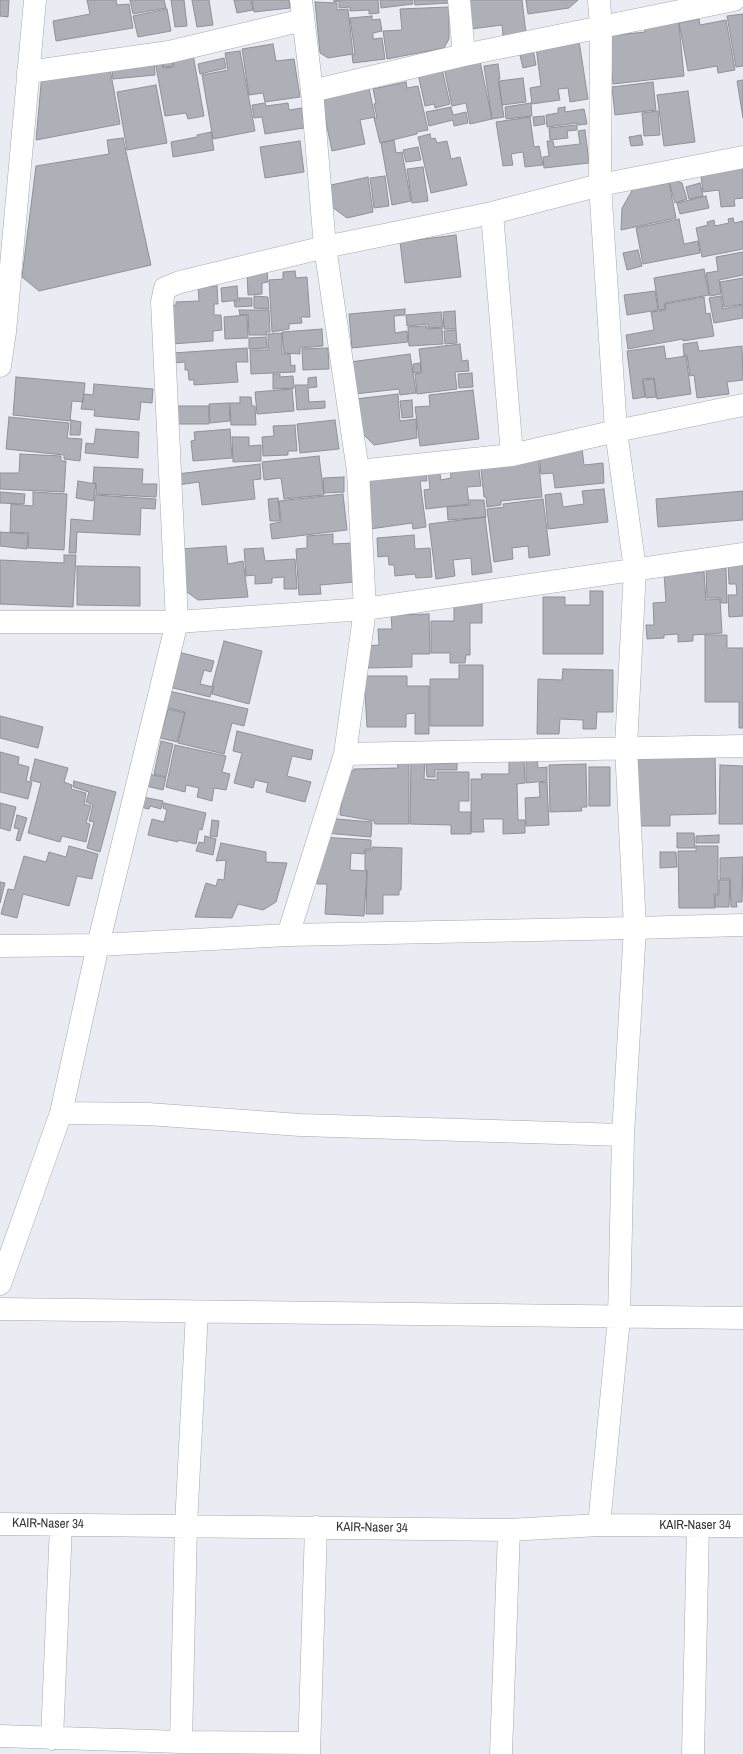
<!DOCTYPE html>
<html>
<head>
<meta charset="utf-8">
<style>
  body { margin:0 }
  canvas { display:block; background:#eaecf4 }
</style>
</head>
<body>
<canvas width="743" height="1754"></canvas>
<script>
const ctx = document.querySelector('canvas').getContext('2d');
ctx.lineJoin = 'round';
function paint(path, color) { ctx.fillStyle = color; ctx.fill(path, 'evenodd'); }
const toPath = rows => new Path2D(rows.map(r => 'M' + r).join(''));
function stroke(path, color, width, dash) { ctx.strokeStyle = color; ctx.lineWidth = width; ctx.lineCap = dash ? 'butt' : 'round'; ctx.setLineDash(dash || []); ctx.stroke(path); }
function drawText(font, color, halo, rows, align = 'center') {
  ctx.font = font + ' "Archivo Narrow",sans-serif'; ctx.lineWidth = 3; ctx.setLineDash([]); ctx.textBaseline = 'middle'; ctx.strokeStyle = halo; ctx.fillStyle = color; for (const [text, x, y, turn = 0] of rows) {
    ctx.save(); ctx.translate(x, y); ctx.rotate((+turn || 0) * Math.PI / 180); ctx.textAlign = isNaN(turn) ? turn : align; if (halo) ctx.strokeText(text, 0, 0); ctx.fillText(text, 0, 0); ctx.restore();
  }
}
const building = toPath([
  [0,0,9,0,8,17,0,16,0,0],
  [87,0,116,0,117,5,129,4,133,28,56,41,53,21,90,14,87,0],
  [130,0,164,0,166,8,133,14,130,0],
  [171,0,184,0,187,26,175,27,171,0],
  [192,0,209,0,213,25,197,27,192,0],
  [234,0,251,0,253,10,237,13,234,0],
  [252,0,289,0,290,8,254,12,252,0],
  [334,0,378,0,379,13,369,14,369,10,350,11,350,7,339,8,339,1,334,2,334,0],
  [380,0,412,0,413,4,381,8,380,0],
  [414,0,450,0,450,3,415,5,414,0],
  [467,0,522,0,526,33,503,36,502,25,471,29,467,0],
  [526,0,578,0,569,8,528,14,526,0],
  [315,2,337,3,337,10,348,9,353,54,328,58,320,53,315,2],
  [449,7,449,39,444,48,387,59,383,31,402,30,400,9,449,7],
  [167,9,171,31,138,37,133,16,167,9],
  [743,14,743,66,736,67,727,16,743,14],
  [678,15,684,76,613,84,608,36,645,32,644,19,678,15],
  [372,16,372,20,380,19,382,31,373,33,373,39,382,38,385,59,353,63,352,55,355,54,350,18,372,16],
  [699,19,700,25,726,20,735,70,718,73,717,66,688,71,679,23,699,19],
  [579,41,588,99,570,102,568,88,558,89,560,100,532,104,530,88,541,86,536,47,579,41],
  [191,43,204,116,188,119,186,113,165,116,155,61,161,60,163,68,174,67,172,53,191,43],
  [273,44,276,61,294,59,300,97,265,102,263,93,249,95,242,49,273,44],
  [532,44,536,65,523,68,518,47,532,44],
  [171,49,173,66,163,67,162,60,154,60,155,75,113,79,112,70,137,68,136,52,171,49],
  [240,51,255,131,213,139,202,75,228,70,225,53,240,51],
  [224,58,226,68,200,74,198,64,224,58],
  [480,61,492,119,470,124,466,103,452,106,444,68,480,61],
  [109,63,120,124,36,140,42,73,109,63],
  [498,64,500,79,498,79,504,117,492,119,484,66,498,64],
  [442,69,450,104,435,108,434,104,425,106,418,74,442,69],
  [523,78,526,102,502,105,499,81,523,78],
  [743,80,743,118,737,81,743,80],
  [406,82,407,88,418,86,428,130,417,132,417,134,380,143,374,118,377,118,374,104,376,103,373,89,406,82],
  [653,82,656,110,615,115,612,87,653,82],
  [368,83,375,117,360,120,365,144,332,151,320,93,368,83],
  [156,85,167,143,127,150,117,92,156,85],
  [688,91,695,142,664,146,657,95,688,91],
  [265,103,266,106,288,103,289,110,302,108,304,128,265,134,262,117,254,118,252,105,265,103],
  [531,103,532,116,506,119,505,107,531,103],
  [451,107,453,115,466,112,468,123,454,126,453,120,429,126,426,112,451,107],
  [565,107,565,112,584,109,587,124,578,125,578,123,547,127,546,115,558,113,558,108,565,107],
  [658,111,660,135,644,136,642,113,658,111],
  [544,116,545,124,534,126,533,117,544,116],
  [530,117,534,147,539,146,543,165,525,167,523,152,511,154,513,165,503,166,496,122,530,117],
  [577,125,577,130,567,131,568,138,550,140,549,128,577,125],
  [585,130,589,163,544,168,543,157,549,156,547,141,553,141,554,147,580,144,578,131,585,130],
  [211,132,214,150,173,157,171,142,197,137,197,135,211,132],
  [430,134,431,139,435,138,437,143,447,141,451,159,460,157,467,185,431,193,418,137,430,134],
  [641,135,643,145,631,146,629,137,641,135],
  [123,138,151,265,39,291,22,277,36,166,109,154,107,140,123,138],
  [394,140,396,153,402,152,411,201,392,205,381,143,394,140],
  [300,141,304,172,265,178,260,147,300,141],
  [418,147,421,160,406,162,403,150,418,147],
  [743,162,743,198,734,199,735,206,721,207,719,190,703,192,700,167,743,162],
  [423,167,428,201,412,203,407,169,423,167],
  [385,176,389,206,374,208,370,178,385,176],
  [368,177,373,212,347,218,332,207,331,185,368,177],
  [674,180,682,183,687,199,675,203,669,182,674,180],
  [669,183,676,218,621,230,622,208,633,189,669,183],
  [700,183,703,196,689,199,686,187,700,183],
  [706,196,709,208,680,214,677,203,706,196],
  [733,218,734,223,743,221,743,249,702,257,696,228,708,225,707,222,714,220,715,226,729,223,728,219,733,218],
  [679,219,684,244,698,241,700,253,643,264,636,228,679,219],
  [456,235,461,277,405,283,400,242,456,235],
  [638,250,642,266,627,270,623,253,638,250],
  [743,252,743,275,719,280,721,294,710,296,706,273,718,271,716,257,743,252],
  [704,269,709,295,664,303,665,309,659,310,654,278,704,269],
  [267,271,268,282,262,283,262,294,248,295,247,272,267,271],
  [295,271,296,278,307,277,310,317,301,317,302,323,289,324,289,329,272,332,269,280,283,279,283,272,295,271],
  [743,278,743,304,724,307,720,282,743,278],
  [217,286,218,304,214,304,214,315,221,315,222,330,213,331,213,341,172,344,169,306,176,305,176,302,199,301,198,287,217,286],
  [237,286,238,300,222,302,221,288,237,286],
  [655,291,658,310,627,315,624,295,655,291],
  [254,296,268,297,269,309,254,308,254,296],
  [721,296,723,309,743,305,743,318,714,323,709,298,721,296],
  [704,297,706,314,710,313,714,336,683,341,683,339,628,349,626,335,654,330,651,312,666,310,665,304,704,297],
  [239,298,252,298,252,306,235,307,234,301,240,301,239,298],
  [405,309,405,315,394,316,395,333,407,331,408,342,352,348,349,314,405,309],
  [239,310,269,310,270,332,266,332,267,335,249,335,248,314,240,315,239,310],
  [455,311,456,329,444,329,443,312,455,311],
  [441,312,443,327,428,328,428,324,407,326,406,315,441,312],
  [247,315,248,338,225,339,224,317,247,315],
  [426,326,427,329,442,328,443,344,409,346,408,327,426,326],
  [322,329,323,346,300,348,300,354,284,353,282,332,322,329],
  [456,330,457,343,445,344,444,331,456,330],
  [282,333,282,354,290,354,291,366,295,365,295,372,251,374,250,350,268,350,268,334,282,333],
  [266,337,267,348,249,349,249,338,266,337],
  [697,342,699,351,742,346,743,380,727,382,729,394,697,398,694,375,690,376,687,355,684,356,683,344,697,342],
  [460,344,462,361,468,360,469,371,455,372,457,389,417,394,415,374,422,373,419,349,460,344],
  [664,346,666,359,686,356,691,394,657,399,654,378,642,379,645,397,633,399,627,351,664,346],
  [247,348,248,362,236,362,238,382,194,385,194,380,189,380,188,370,185,370,185,362,174,363,173,353,247,348],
  [328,348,329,369,303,370,302,349,328,348],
  [410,354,416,393,400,395,399,389,355,394,350,362,410,354],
  [420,363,421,372,413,373,413,364,420,363],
  [472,373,473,387,459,388,458,374,472,373],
  [273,374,280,374,280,377,293,376,294,388,273,389,273,374],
  [16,377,85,383,83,402,72,401,70,421,13,415,16,377],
  [316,377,317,387,308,388,309,402,325,401,325,408,297,410,295,385,308,385,308,378,316,377],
  [654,379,656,397,646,398,643,380,654,379],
  [94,384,153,389,152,403,141,402,139,420,94,416,95,410,81,409,84,394,93,395,94,384],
  [292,389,294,411,257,414,255,392,292,389],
  [473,390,479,439,420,446,415,407,430,406,429,395,473,390],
  [398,394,400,421,416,419,417,438,374,445,359,430,355,399,398,394],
  [240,397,251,397,252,406,255,406,256,425,231,425,230,403,240,403,240,397],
  [412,400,413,417,402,418,400,401,412,400],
  [229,403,230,421,210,423,209,404,229,403],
  [176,406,209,406,209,424,176,424,176,406],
  [9,417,69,423,67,438,82,439,80,461,64,459,64,455,6,449,9,417],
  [71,420,81,422,80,435,70,435,71,420],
  [335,420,339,449,300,453,297,424,335,420],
  [295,425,297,451,288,451,288,455,263,456,262,437,274,436,273,426,295,425],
  [96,429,139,432,138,458,85,453,86,443,94,444,96,429],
  [230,429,232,458,193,461,191,441,195,440,194,432,230,429],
  [232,437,249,437,249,446,261,445,261,461,233,462,232,437],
  [582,448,584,465,603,463,604,483,555,488,553,473,541,474,539,452,582,448],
  [20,454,61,456,61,461,66,461,64,492,0,489,0,473,19,473,20,454],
  [538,454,542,497,501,501,501,505,487,507,486,497,484,497,480,461,538,454],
  [319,456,324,495,284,499,281,478,264,480,262,462,319,456],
  [478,462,481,486,467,487,469,504,426,509,424,490,430,489,428,470,439,468,441,480,451,478,450,466,478,462],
  [260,464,261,479,253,480,255,499,202,505,199,482,178,485,177,474,260,464],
  [94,467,143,469,142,484,157,484,156,497,96,494,96,483,93,483,94,467],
  [426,472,427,481,420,481,426,527,413,529,412,523,370,529,364,480,426,472],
  [344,477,344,492,324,493,323,478,344,477],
  [78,481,96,484,93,501,76,498,78,481],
  [604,489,608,522,548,529,545,495,561,493,563,507,584,504,582,491,604,489],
  [743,491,743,520,658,527,656,499,743,491],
  [0,492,25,494,24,504,0,503,0,492],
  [33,492,67,494,64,550,28,548,29,533,10,532,11,504,33,506,33,492],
  [343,494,347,530,272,539,270,524,281,522,279,501,343,494],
  [95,495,156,499,155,509,141,508,140,535,77,532,76,553,69,553,71,519,93,521,95,495],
  [278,498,280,521,270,521,268,499,278,498],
  [543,499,550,555,529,558,528,546,512,548,513,559,494,562,487,509,504,507,503,504,543,499],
  [470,500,484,500,486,517,448,520,447,507,470,505,470,500],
  [485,517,492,572,472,575,471,558,453,560,455,576,436,579,429,524,485,517],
  [0,532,28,534,27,549,0,546,0,532],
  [333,534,333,544,352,543,355,582,320,585,321,594,299,595,296,549,307,548,307,536,333,534],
  [414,535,415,549,430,548,432,577,416,578,415,574,395,576,394,565,389,565,388,556,378,557,377,538,414,535],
  [226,546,228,564,243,561,248,597,198,600,180,587,179,549,226,546],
  [263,548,265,561,295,559,297,589,284,589,284,577,272,578,272,583,255,584,255,575,246,576,244,549,263,548],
  [64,555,76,555,73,607,0,604,0,560,64,563,64,555],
  [743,562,743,616,729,617,728,595,737,595,736,584,729,584,728,563,743,562],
  [77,566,140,567,140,606,77,605,77,566],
  [726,568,727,603,721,603,721,598,707,598,706,569,726,568],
  [704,572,706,600,720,599,722,633,693,635,693,641,678,642,678,634,664,635,664,638,647,639,646,625,654,625,653,603,666,602,664,574,704,572],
  [590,591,603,591,603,654,543,654,543,597,565,597,565,605,590,605,590,591],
  [454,599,482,599,482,623,470,623,470,655,466,655,465,663,450,663,450,653,431,653,431,621,454,621,454,599],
  [429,614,430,654,412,654,412,667,368,668,367,646,379,645,378,629,392,629,391,615,429,614],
  [705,635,727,635,727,648,743,648,743,728,739,728,739,702,705,702,705,635],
  [224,641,262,651,249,704,212,694,214,686,212,686,224,641],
  [178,652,214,661,211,672,204,670,200,684,213,687,210,697,169,687,178,652],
  [459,665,483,665,483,726,430,726,430,679,459,679,459,665],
  [563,669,613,670,613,712,597,712,596,729,583,729,583,720,560,719,559,734,537,734,538,679,562,680,563,669],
  [363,676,407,676,407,686,429,686,429,734,415,734,415,713,406,714,406,727,367,727,365,693,362,694,363,676],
  [169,691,248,709,244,726,232,723,224,754,178,743,185,712,165,707,169,691],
  [168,709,185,713,177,742,160,738,168,709],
  [0,716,43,727,38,748,0,738,0,716],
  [237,731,313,750,311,760,292,756,287,776,311,782,305,802,266,792,268,783,255,780,253,788,234,783,242,753,233,751,237,731],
  [161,741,173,744,166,777,154,774,161,741],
  [175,745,226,756,222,772,230,774,226,790,214,788,212,801,197,797,199,788,186,785,185,792,166,787,175,745],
  [526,751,537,752,538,768,547,767,547,781,526,783,526,751],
  [0,752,19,757,18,764,29,767,26,781,32,782,28,799,0,792,0,752],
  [715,753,716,814,670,815,670,826,637,826,637,754,715,753],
  [35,759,68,768,64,782,72,785,71,789,86,793,84,804,91,806,86,823,90,824,86,842,62,836,60,842,28,833,41,783,30,780,35,759],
  [397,759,409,762,409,824,375,824,374,821,340,815,345,779,354,769,398,768,397,759],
  [411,759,425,759,424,779,437,780,437,772,469,772,469,801,459,801,459,812,471,812,471,834,451,834,451,825,410,824,411,759],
  [509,760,524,760,525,783,517,784,518,820,525,820,525,833,503,834,503,819,483,819,484,832,471,832,471,779,482,779,481,774,509,774,509,760],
  [457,763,457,770,435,770,435,777,427,777,426,764,457,763],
  [586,764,587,807,581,807,582,811,550,812,549,765,586,764],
  [720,765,743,766,743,824,719,824,720,765],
  [589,767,610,767,610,806,589,806,589,767],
  [149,774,166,778,163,790,146,786,149,774],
  [74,781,116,792,100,852,87,848,94,822,89,821,93,805,86,802,89,792,73,787,74,781],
  [547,782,549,825,526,826,525,798,540,797,539,783,547,782],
  [143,797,163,801,161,809,150,806,149,809,140,807,143,797],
  [0,803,16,807,10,831,0,828,0,803],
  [164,803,206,813,202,830,199,829,196,844,178,840,178,842,148,835,152,819,164,822,167,810,163,808,164,803],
  [17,815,27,818,20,841,16,840,19,829,14,828,17,815],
  [326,818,372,822,371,837,325,833,326,818],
  [212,820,219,821,217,837,210,836,212,820],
  [677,833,694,833,695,848,677,848,677,833],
  [719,835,719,843,696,843,696,836,719,835],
  [205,836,216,839,213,855,196,851,199,842,204,843,205,836],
  [320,837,371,840,371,849,365,849,364,854,351,853,350,870,367,871,364,916,325,914,327,884,317,884,320,837],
  [221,843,266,852,266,862,287,863,276,902,263,910,238,904,232,918,195,917,206,883,216,886,218,879,224,880,226,860,216,861,221,843],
  [69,846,98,854,92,879,77,876,69,906,23,894,17,918,1,914,8,889,14,890,24,856,46,862,49,852,66,857,69,846],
  [696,846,718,846,718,894,714,894,715,908,679,908,678,851,696,851,696,846],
  [373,847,402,848,401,890,399,890,399,895,383,895,383,914,366,914,367,870,365,870,365,855,366,850,372,850,373,847],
  [660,852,676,852,677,867,660,868,660,852],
  [743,857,742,902,736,902,737,907,731,907,730,879,720,879,720,858,743,857],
  [719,880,730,880,729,907,715,907,715,895,719,895,719,880],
  [0,882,5,883,0,903,0,882]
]);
paint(building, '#aeb0b8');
stroke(building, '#8f9199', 1);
const minor = toPath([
  [459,0,464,55],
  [599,0,601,27,600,185,616,431,635,569,626,747,635,928,623,1135,619,1318,599,1525],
  [28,72,169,52,303,20],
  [312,91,464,55,734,0],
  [492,213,512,455],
  [0,366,5,332,35,0],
  [358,471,512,455,616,431,743,405],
  [0,622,177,622,365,609,743,554],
  [345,754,743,746],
  [288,935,345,754,365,609,358,471,325,247,312,91,301,0],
  [0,946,98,945,288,935,635,928,743,925],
  [61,1113,148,1114,300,1125,623,1135],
  [0,1284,61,1113,98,945,177,622,162,302,165,288,180,282,325,247,492,213,600,185,743,157],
  [0,1309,743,1318],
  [0,1524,509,1530,599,1525,743,1526],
  [0,1736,181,1742,309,1743],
  [52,1739,61,1525],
  [181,1742,186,1525,197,1312],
  [309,1754,316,1527],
  [501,1754,509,1530],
  [693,1754,698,1527]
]);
stroke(minor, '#a6a8af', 23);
stroke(minor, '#fff', 22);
drawText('13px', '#323336', '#fff', [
  ["KAIR-Naser 34",48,1524,1],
  ["KAIR-Naser 34",695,1526],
  ["KAIR-Naser 34",372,1528,1]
]);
</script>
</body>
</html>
